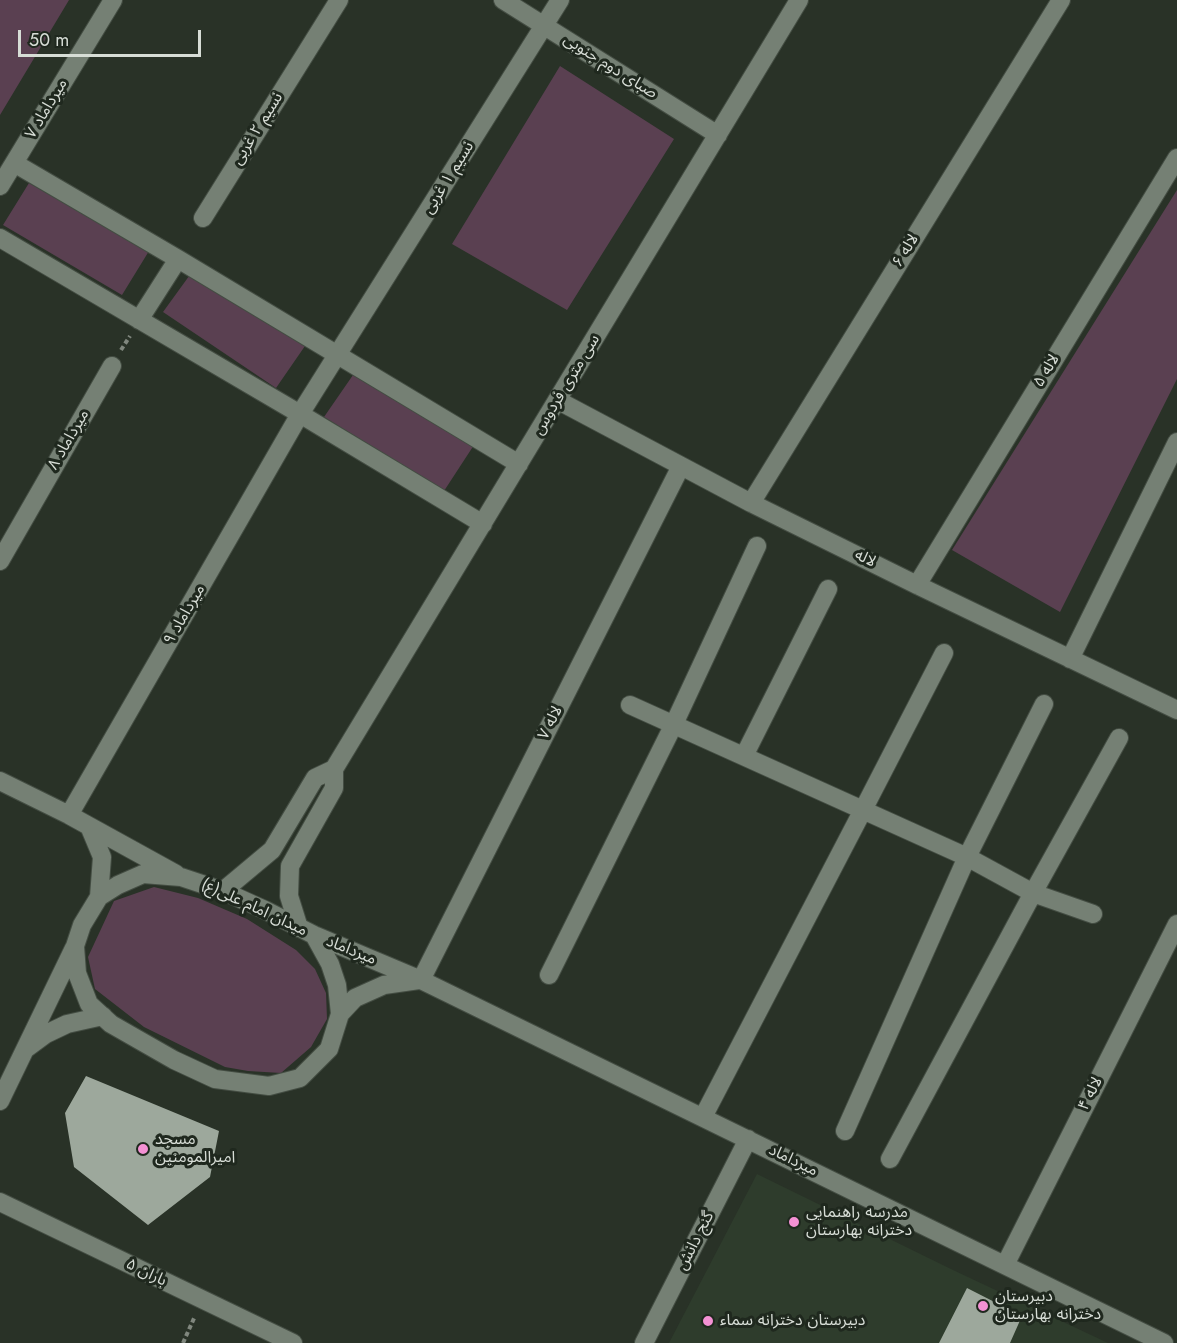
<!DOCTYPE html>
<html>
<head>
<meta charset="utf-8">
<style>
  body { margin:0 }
  #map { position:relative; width:1177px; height:1343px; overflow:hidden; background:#293227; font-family:Jost,sans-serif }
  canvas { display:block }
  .scale { position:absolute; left:18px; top:30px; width:183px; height:27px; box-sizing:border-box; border:3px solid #d7ddd6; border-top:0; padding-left:8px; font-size:18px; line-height:21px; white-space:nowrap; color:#d7ddd6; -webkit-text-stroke:4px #1f281e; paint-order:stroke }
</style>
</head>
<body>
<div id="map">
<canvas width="1177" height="1343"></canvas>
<div class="scale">50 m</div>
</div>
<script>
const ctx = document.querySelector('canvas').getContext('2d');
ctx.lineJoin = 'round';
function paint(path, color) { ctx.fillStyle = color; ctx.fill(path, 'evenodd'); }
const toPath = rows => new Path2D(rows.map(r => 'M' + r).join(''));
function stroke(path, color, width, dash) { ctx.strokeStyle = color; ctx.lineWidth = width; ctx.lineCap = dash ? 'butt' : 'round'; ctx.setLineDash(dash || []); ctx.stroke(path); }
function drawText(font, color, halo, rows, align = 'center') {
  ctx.font = font + ' Jost,"Noto Sans Arabic",sans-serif'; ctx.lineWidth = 6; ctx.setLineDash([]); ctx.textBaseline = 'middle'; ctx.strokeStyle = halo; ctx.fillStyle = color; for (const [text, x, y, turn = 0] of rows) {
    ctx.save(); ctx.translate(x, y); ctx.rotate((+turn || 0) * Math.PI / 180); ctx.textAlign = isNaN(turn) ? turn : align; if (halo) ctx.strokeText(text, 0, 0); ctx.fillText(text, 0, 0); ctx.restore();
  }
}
paint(toPath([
  [757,1174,953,1270,1108,1343,669,1343]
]), '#2e3c2c');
paint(toPath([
  [0,0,69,0,0,115],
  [560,66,674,139,567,310,452,244],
  [29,183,149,251,122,295,3,225],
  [1177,190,1177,379,1060,612,952,550],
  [192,272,305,346,276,388,163,312],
  [353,375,474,445,444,491,324,417],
  [154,887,198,898,247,919,296,950,315,969,326,993,327,1019,311,1047,281,1073,248,1071,225,1067,144,1027,95,989,88,957,114,901]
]), '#5a4051');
paint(toPath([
  [86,1076,219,1131,210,1177,148,1225,74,1167,65,1113],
  [967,1288,1022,1316,1010,1343,939,1343]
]), '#9da89c');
const minor = toPath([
  [503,0,718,135],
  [14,163,178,259,519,464],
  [0,186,113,0],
  [203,218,339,0],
  [0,238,300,414,483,524],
  [139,320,178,259],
  [557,400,751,503,917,585,1177,710],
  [751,503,1061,0],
  [0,561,112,366],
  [917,585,1177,158],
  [1070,659,1177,442],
  [630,705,967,857,1033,893,1093,914],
  [744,756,828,589],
  [334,769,799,0],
  [0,781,69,815,176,874],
  [69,815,300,414,560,0],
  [89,826,102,857,99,897],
  [223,891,272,850,315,778,334,769,334,788,290,866,289,896,299,928],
  [314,935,330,964,337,985,340,1014,329,1049,300,1078,269,1086,215,1079,174,1060,111,1024,89,1004,77,973,75,946,82,925,99,897,118,885,143,874,181,877,223,891,265,910,314,935,421,980,1164,1343],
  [549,975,674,724,757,546],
  [421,980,681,466],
  [340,1014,355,998,384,985,419,980],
  [27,1048,46,1034,67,1024,103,1016],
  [0,1101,74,948],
  [703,1117,863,810,944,653],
  [845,1131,967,857,1044,704],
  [890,1159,1033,893,1119,738],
  [0,1202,293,1343],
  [1005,1265,1177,924],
  [644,1343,748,1139]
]);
stroke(minor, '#444d43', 20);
stroke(toPath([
  [121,350,130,336],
  [183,1343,195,1316]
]), '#80877e', 4, [4.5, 3]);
stroke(minor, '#758074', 18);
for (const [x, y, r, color] of [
  [143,1149,6,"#f491d4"],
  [794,1222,6,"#f491d4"],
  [983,1306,6,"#f491d4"],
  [708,1321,6,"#f491d4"]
]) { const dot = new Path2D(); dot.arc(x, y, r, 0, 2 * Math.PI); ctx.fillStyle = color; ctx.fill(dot); stroke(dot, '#1f281e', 2); }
drawText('16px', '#d7ddd6', '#1f281e', [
  ["صبای دوم جنوبی",610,67,32],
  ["میرداماد ۷",47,109,-59],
  ["نسیم ۲ غربی",258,129,-58],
  ["نسیم ۱ غربی",449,178,-58],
  ["لاله ۶",906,251,-58],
  ["لاله ۵",1047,371,-59],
  ["سی متری فردوس",567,385,-59],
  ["میرداماد ۸",69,440,-60],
  ["لاله",865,559,26],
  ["میرداماد ۹",185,615,-60],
  ["لاله ۷",551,723,-63],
  ["میدان امام علی(ع)",254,908,25],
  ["میرداماد",351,951,22],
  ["لاله ۴",1091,1094,-63],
  ["میرداماد",793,1161,26],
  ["گنج دانش",696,1241,-63],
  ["باران ۵",146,1273,26]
]);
drawText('16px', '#d7ddd6', '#1f281e', [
  ["مسجد",155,1140],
  ["امیرالمومنین",155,1158],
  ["مدرسه راهنمایی",806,1213],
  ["دخترانه بهارستان",806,1231],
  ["دبیرستان",995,1297],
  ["دخترانه بهارستان",995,1315],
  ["دبیرستان دخترانه سماء",720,1321]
], 'left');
</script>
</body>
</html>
